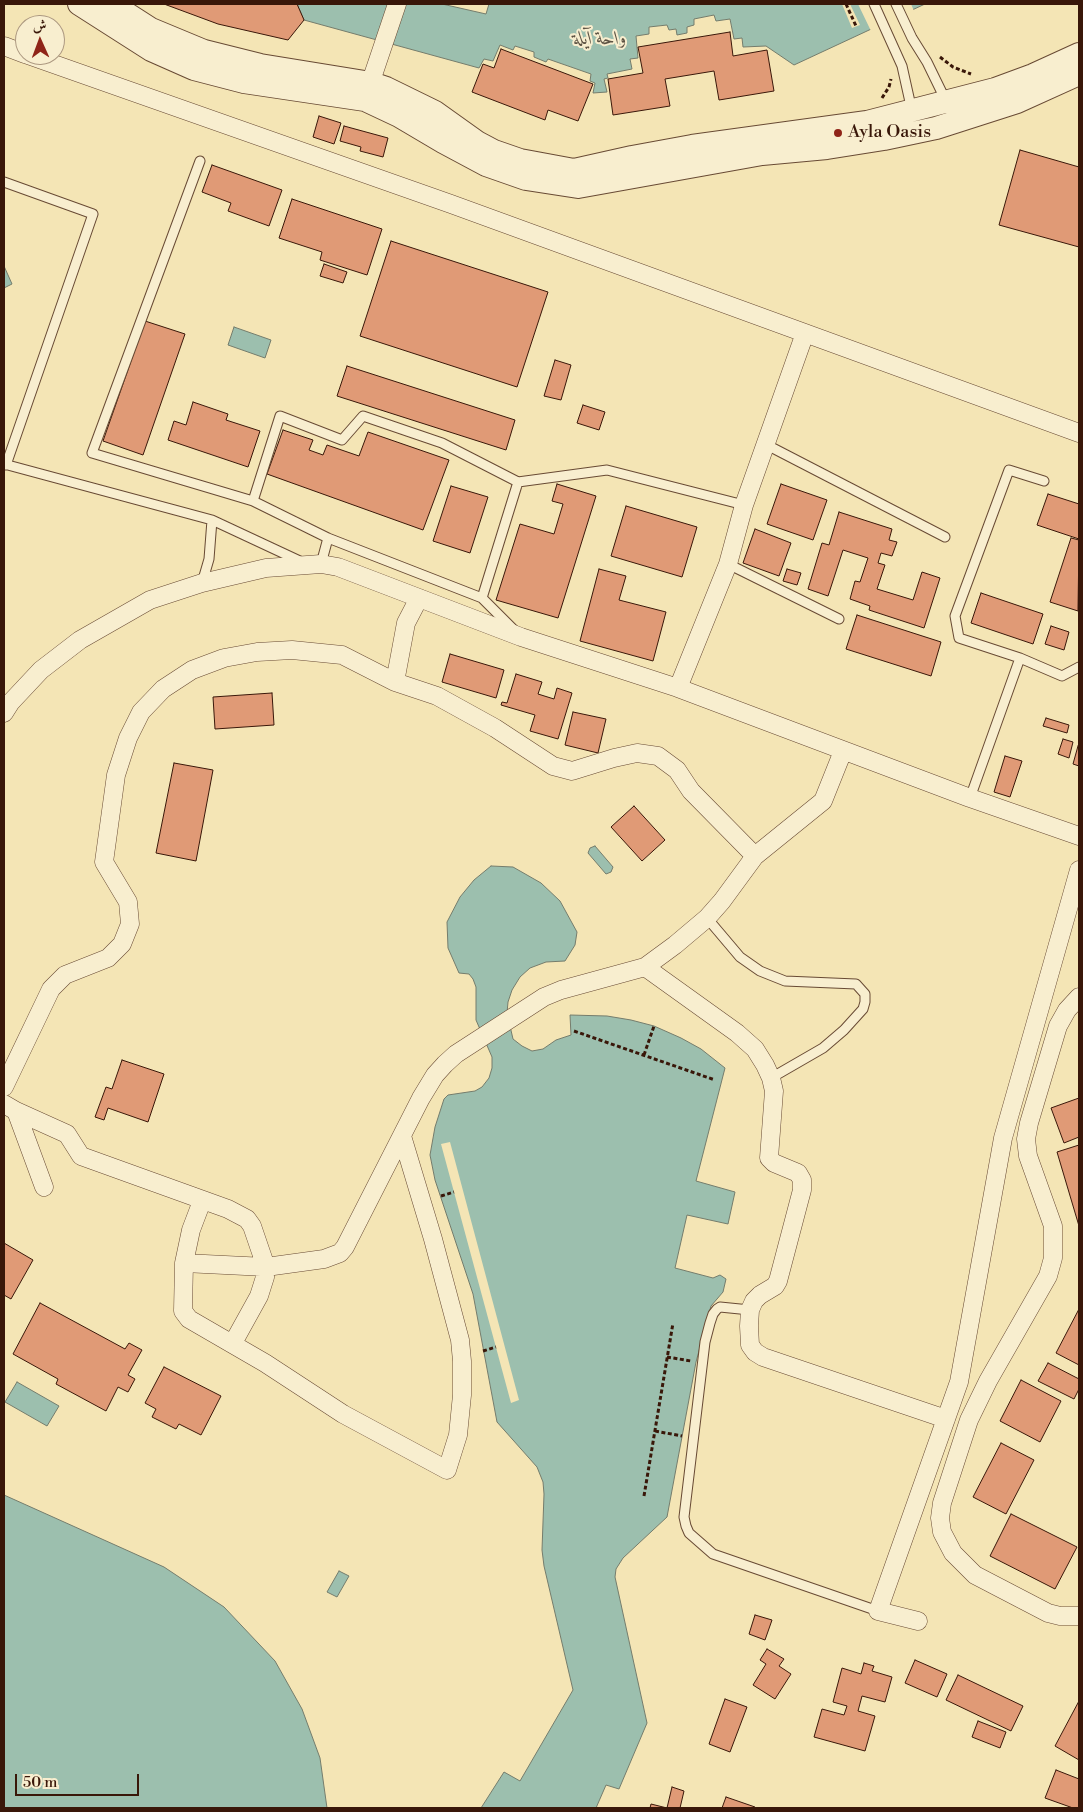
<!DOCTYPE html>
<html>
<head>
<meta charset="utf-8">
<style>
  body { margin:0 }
  #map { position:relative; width:1083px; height:1812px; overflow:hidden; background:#f4e5b5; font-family:"Libre Bodoni",Amiri,serif }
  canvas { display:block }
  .frame { position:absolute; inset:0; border:5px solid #391709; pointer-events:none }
  .north { position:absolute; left:15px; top:15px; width:50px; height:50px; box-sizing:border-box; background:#f8eecf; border:1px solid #ac9880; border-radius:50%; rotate:358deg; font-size:14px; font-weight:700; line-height:20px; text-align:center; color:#391709 }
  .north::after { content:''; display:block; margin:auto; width:18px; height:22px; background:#8f2418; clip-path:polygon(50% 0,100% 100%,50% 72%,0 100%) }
  .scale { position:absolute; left:15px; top:1774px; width:124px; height:22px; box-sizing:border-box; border:2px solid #391709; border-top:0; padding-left:6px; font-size:15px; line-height:18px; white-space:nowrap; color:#391709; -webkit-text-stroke:4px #f8eecf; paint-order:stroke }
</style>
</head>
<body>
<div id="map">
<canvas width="1083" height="1812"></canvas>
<div class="frame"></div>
<div class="north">ش</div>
<div class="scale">50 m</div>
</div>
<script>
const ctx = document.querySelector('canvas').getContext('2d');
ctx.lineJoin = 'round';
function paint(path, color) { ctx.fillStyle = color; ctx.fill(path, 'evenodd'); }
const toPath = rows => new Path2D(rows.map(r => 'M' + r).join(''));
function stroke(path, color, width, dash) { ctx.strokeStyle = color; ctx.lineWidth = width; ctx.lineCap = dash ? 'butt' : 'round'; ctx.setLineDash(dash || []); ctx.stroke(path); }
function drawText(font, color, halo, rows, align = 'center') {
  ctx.font = font + ' "Libre Bodoni",Amiri,serif'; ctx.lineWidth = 4; ctx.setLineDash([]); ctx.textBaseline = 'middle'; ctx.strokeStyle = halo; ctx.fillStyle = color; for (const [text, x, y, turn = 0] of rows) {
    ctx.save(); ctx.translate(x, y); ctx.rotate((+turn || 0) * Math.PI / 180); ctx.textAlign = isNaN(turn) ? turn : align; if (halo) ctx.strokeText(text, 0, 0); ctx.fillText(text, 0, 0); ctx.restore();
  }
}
const water = toPath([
  [297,4,442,4,486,14,489,4,925,4,794,65,766,46,743,47,742,38,734,39,730,19,716,21,714,15,694,19,694,25,687,27,687,33,677,35,676,29,669,30,667,25,649,27,649,34,636,36,638,58,630,59,632,69,607,74,608,78,604,79,607,92,593,93,595,83,590,81,591,74,548,59,546,62,534,57,534,52,515,46,513,50,500,45,493,61,484,59,479,68,304,20,297,4],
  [4,266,12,284,4,288,4,266],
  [234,327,271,340,265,358,228,345,234,327],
  [595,846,613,867,611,872,606,874,588,853,590,848,595,846],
  [491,866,513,867,541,883,560,901,577,932,575,945,565,961,546,962,530,968,520,977,512,990,508,1002,507,1013,513,1039,522,1046,532,1051,543,1049,556,1040,571,1035,570,1015,607,1016,631,1020,654,1026,681,1038,701,1049,725,1068,696,1181,735,1192,728,1224,687,1215,675,1268,713,1278,720,1275,726,1279,723,1292,711,1306,696,1362,667,1517,623,1558,616,1569,615,1577,647,1723,619,1789,606,1785,596,1808,481,1808,504,1772,520,1781,573,1690,544,1566,542,1550,544,1494,543,1482,537,1467,497,1422,473,1294,435,1180,430,1155,435,1127,444,1099,448,1095,475,1091,482,1087,489,1078,492,1068,492,1057,476,1020,476,987,473,979,469,974,459,973,448,948,447,922,460,897,474,880,491,866],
  [17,1382,59,1406,47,1426,5,1402,17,1382],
  [4,1495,164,1567,224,1607,275,1661,302,1709,320,1758,327,1808,4,1808,4,1495],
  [339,1571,349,1576,337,1597,327,1592,339,1571]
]);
paint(water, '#9cbfae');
stroke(water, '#747c6c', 1);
paint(toPath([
  [842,4,850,4,860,25,852,28],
  [858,4,911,4,914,11,871,31],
  [450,1142,519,1400,511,1403,441,1144]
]), '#f4e5b5');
const building = toPath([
  [164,4,297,4,304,20,288,40,218,24,164,4],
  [730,32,733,56,767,50,774,91,719,100,714,71,665,79,670,106,613,115,608,79,643,73,638,47,730,32],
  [501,49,593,84,578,121,548,110,545,120,472,92,483,64,494,68,501,49],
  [319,116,341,123,334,144,313,137,319,116],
  [344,126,388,138,383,157,360,151,361,147,340,141,344,126],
  [1020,150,1079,167,1079,247,999,225,1020,150],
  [212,165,282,190,269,226,228,211,231,203,202,192,212,165],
  [292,199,382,229,367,275,320,260,322,252,279,238,292,199],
  [391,241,548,292,517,387,360,336,391,241],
  [324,264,347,272,343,283,320,276,324,264],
  [145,321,185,334,143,455,103,441,145,321],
  [555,360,571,365,561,400,544,396,555,360],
  [347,366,515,420,506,450,337,396,347,366],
  [193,402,228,414,226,420,260,431,248,467,168,440,174,421,186,425,193,402],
  [583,405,605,412,599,430,577,423,583,405],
  [283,430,313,440,309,450,323,455,327,445,359,456,368,432,449,460,423,530,267,474,283,430],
  [557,484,596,496,558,618,496,600,520,524,554,534,563,504,552,501,557,484],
  [781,484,827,500,813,540,767,524,781,484],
  [451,486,488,497,470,553,433,541,451,486],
  [1048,494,1079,504,1079,539,1037,525,1048,494],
  [626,506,697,527,682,577,611,556,626,506],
  [839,512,892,529,889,540,897,542,892,556,881,553,878,563,885,565,877,589,913,600,922,572,940,578,924,628,869,610,870,606,850,599,855,581,860,582,868,558,843,550,828,596,808,589,822,543,829,545,839,512],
  [755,529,791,543,779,576,743,563,755,529],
  [1071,538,1079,540,1078,611,1050,602,1071,538],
  [599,569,626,576,619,600,666,612,653,661,580,641,599,569],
  [787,569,801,573,797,585,783,581,787,569],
  [981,593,1043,614,1033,644,971,623,981,593],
  [857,615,941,642,931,676,846,649,857,615],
  [1051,626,1069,632,1064,650,1045,644,1051,626],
  [450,654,504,670,496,698,442,682,450,654],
  [516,674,542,682,538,694,554,699,557,688,572,693,558,739,530,731,535,715,501,705,502,702,507,703,516,674],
  [272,693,274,725,215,729,213,697,272,693],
  [573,712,606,719,598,753,565,745,573,712],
  [1046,718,1069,725,1067,733,1043,726,1046,718],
  [1063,739,1073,742,1069,758,1058,754,1063,739],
  [1078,746,1079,747,1079,766,1073,764,1078,746],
  [1005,756,1022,761,1010,797,994,792,1005,756],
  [174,763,213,770,196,861,156,853,174,763],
  [634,806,665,840,642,861,611,827,634,806],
  [122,1060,164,1074,148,1122,108,1108,104,1120,95,1117,106,1087,112,1089,122,1060],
  [1079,1098,1079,1137,1064,1143,1051,1108,1079,1098],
  [1079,1145,1079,1226,1057,1152,1079,1145],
  [4,1243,33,1260,11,1299,4,1295,4,1243],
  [40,1303,125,1349,129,1343,142,1350,128,1375,135,1379,128,1392,118,1387,106,1411,56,1384,58,1379,13,1354,40,1303],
  [1079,1309,1079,1365,1056,1353,1079,1309],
  [1048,1363,1079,1379,1079,1389,1074,1399,1038,1381,1048,1363],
  [164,1367,221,1396,201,1435,179,1424,176,1429,152,1417,156,1409,145,1403,164,1367],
  [1021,1380,1061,1401,1040,1442,1000,1421,1021,1380],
  [1001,1443,1034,1460,1006,1514,973,1497,1001,1443],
  [1011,1514,1077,1547,1055,1589,990,1556,1011,1514],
  [755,1615,772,1620,765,1640,749,1634,755,1615],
  [767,1649,784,1659,779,1666,791,1674,775,1699,753,1685,766,1664,760,1660,767,1649],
  [915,1660,947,1674,937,1697,905,1683,915,1660],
  [864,1663,874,1666,872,1671,892,1677,885,1702,862,1696,858,1711,875,1716,865,1751,814,1737,822,1709,844,1715,847,1706,833,1702,842,1668,861,1674,864,1663],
  [958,1675,1023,1706,1011,1731,946,1700,958,1675],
  [725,1699,747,1707,730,1752,709,1744,725,1699],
  [1079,1701,1079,1760,1055,1746,1079,1701],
  [978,1721,1006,1732,1000,1748,972,1737,978,1721],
  [1056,1770,1079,1779,1079,1808,1073,1808,1045,1798,1056,1770],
  [672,1787,684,1791,680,1808,650,1808,651,1804,667,1808,672,1787],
  [726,1797,755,1807,754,1808,722,1808,726,1797]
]);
paint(building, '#e09a76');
stroke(building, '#391709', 1);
const service = toPath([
  [874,4,902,66,912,111],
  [896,4,912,38,927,62,946,101],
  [200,161,92,453,253,501,328,538,482,598],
  [4,182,93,214,6,465],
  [765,444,945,537],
  [4,464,212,520,302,562],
  [1044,481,1009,470,955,616,959,638,1020,658,1062,676,1079,667],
  [518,482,607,470,744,505],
  [253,501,280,416,342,440,363,416,442,443,518,482,482,598,514,630],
  [321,564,328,538],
  [728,564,839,619],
  [202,583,209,559,212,520],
  [970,798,1020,658],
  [707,918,740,957,760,971,785,981,856,984,865,994,865,1002,863,1009,844,1030,823,1048,771,1078],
  [750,1310,720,1307,717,1309,713,1314,710,1323,705,1342,684,1517,686,1526,689,1533,713,1554,878,1611]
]);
const minor = toPath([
  [4,46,25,54],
  [28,55,451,204,1079,433],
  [367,93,397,4],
  [395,682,406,623,419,598],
  [678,688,728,564,744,505,805,333],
  [4,713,11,702,41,670,80,640,150,600,202,583,266,568,321,564,338,567,521,637,678,688,970,798,1079,836],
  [755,856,823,801,843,751],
  [1079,997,1067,1010,1058,1026,1029,1123,1026,1139,1028,1156,1053,1226,1053,1258,1048,1276,988,1381,969,1420,942,1503,940,1518,942,1532,953,1553,975,1575,1048,1613,1060,1616,1079,1616],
  [4,1087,51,989,65,975,108,958,122,944,130,924,128,902,104,862,116,775,128,738,141,712,163,689,192,670,224,658,257,652,292,650,342,655,395,682,437,696,495,728,553,766,572,771,614,758,637,753,658,756,677,770,691,791,755,856,722,901,707,918,675,945,645,967,737,1033,755,1049,765,1065,771,1078,774,1091,769,1158,774,1163,798,1173,802,1180,802,1190,778,1281,775,1286,760,1295,754,1301,750,1310,749,1326,750,1345,755,1352,763,1357,946,1419],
  [4,1104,16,1111,44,1187],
  [16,1111,67,1134,81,1156,228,1209,247,1219,252,1226,266,1267,265,1277,259,1296,233,1343],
  [202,1201,191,1230,184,1263,183,1311,189,1319,265,1363,343,1414,447,1470,458,1435,462,1395,462,1361,460,1340,433,1239,402,1136],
  [184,1263,266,1267,324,1259,340,1253,345,1247,421,1098,435,1075,445,1064,456,1054,544,997,561,990,645,967],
  [918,1621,878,1611,959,1382,1003,1138,1079,870]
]);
const tertiary = toPath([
  [79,4,151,50,194,69,244,82,365,100,399,116,443,142,486,165,526,179,578,187,762,154,827,148,884,139,936,128,1017,102,1079,74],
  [112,4,151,29,204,51,260,65,371,83,386,88,435,112,477,142,494,151,520,160,574,170,632,157,692,146,867,122,995,89,1033,75,1079,54]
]);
stroke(service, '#684a34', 11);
stroke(minor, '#684a34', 19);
stroke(tertiary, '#684a34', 24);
stroke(toPath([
  [846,4,856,26],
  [940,57,953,67,971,74],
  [882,98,889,87,891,79],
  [574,1031,715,1080],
  [644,1055,654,1026],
  [441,1196,454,1192],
  [483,1351,496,1347],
  [667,1357,691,1361],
  [655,1431,682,1436],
  [644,1496,673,1323]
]), '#391709', 3, [4, 2.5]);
stroke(service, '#f8eecf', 9);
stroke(minor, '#f8eecf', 18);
stroke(tertiary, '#f8eecf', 22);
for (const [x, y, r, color] of [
  [838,133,5,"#8f2418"]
]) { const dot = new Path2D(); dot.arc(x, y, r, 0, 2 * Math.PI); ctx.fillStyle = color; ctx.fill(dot); stroke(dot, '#f8eecf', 2); }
drawText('18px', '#391709', '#f8eecf', [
  ["Ayla Oasis",848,133]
], 'left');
drawText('italic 19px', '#5c5243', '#f8eecf', [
  ["واحة آيلة",600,39]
]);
</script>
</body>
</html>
